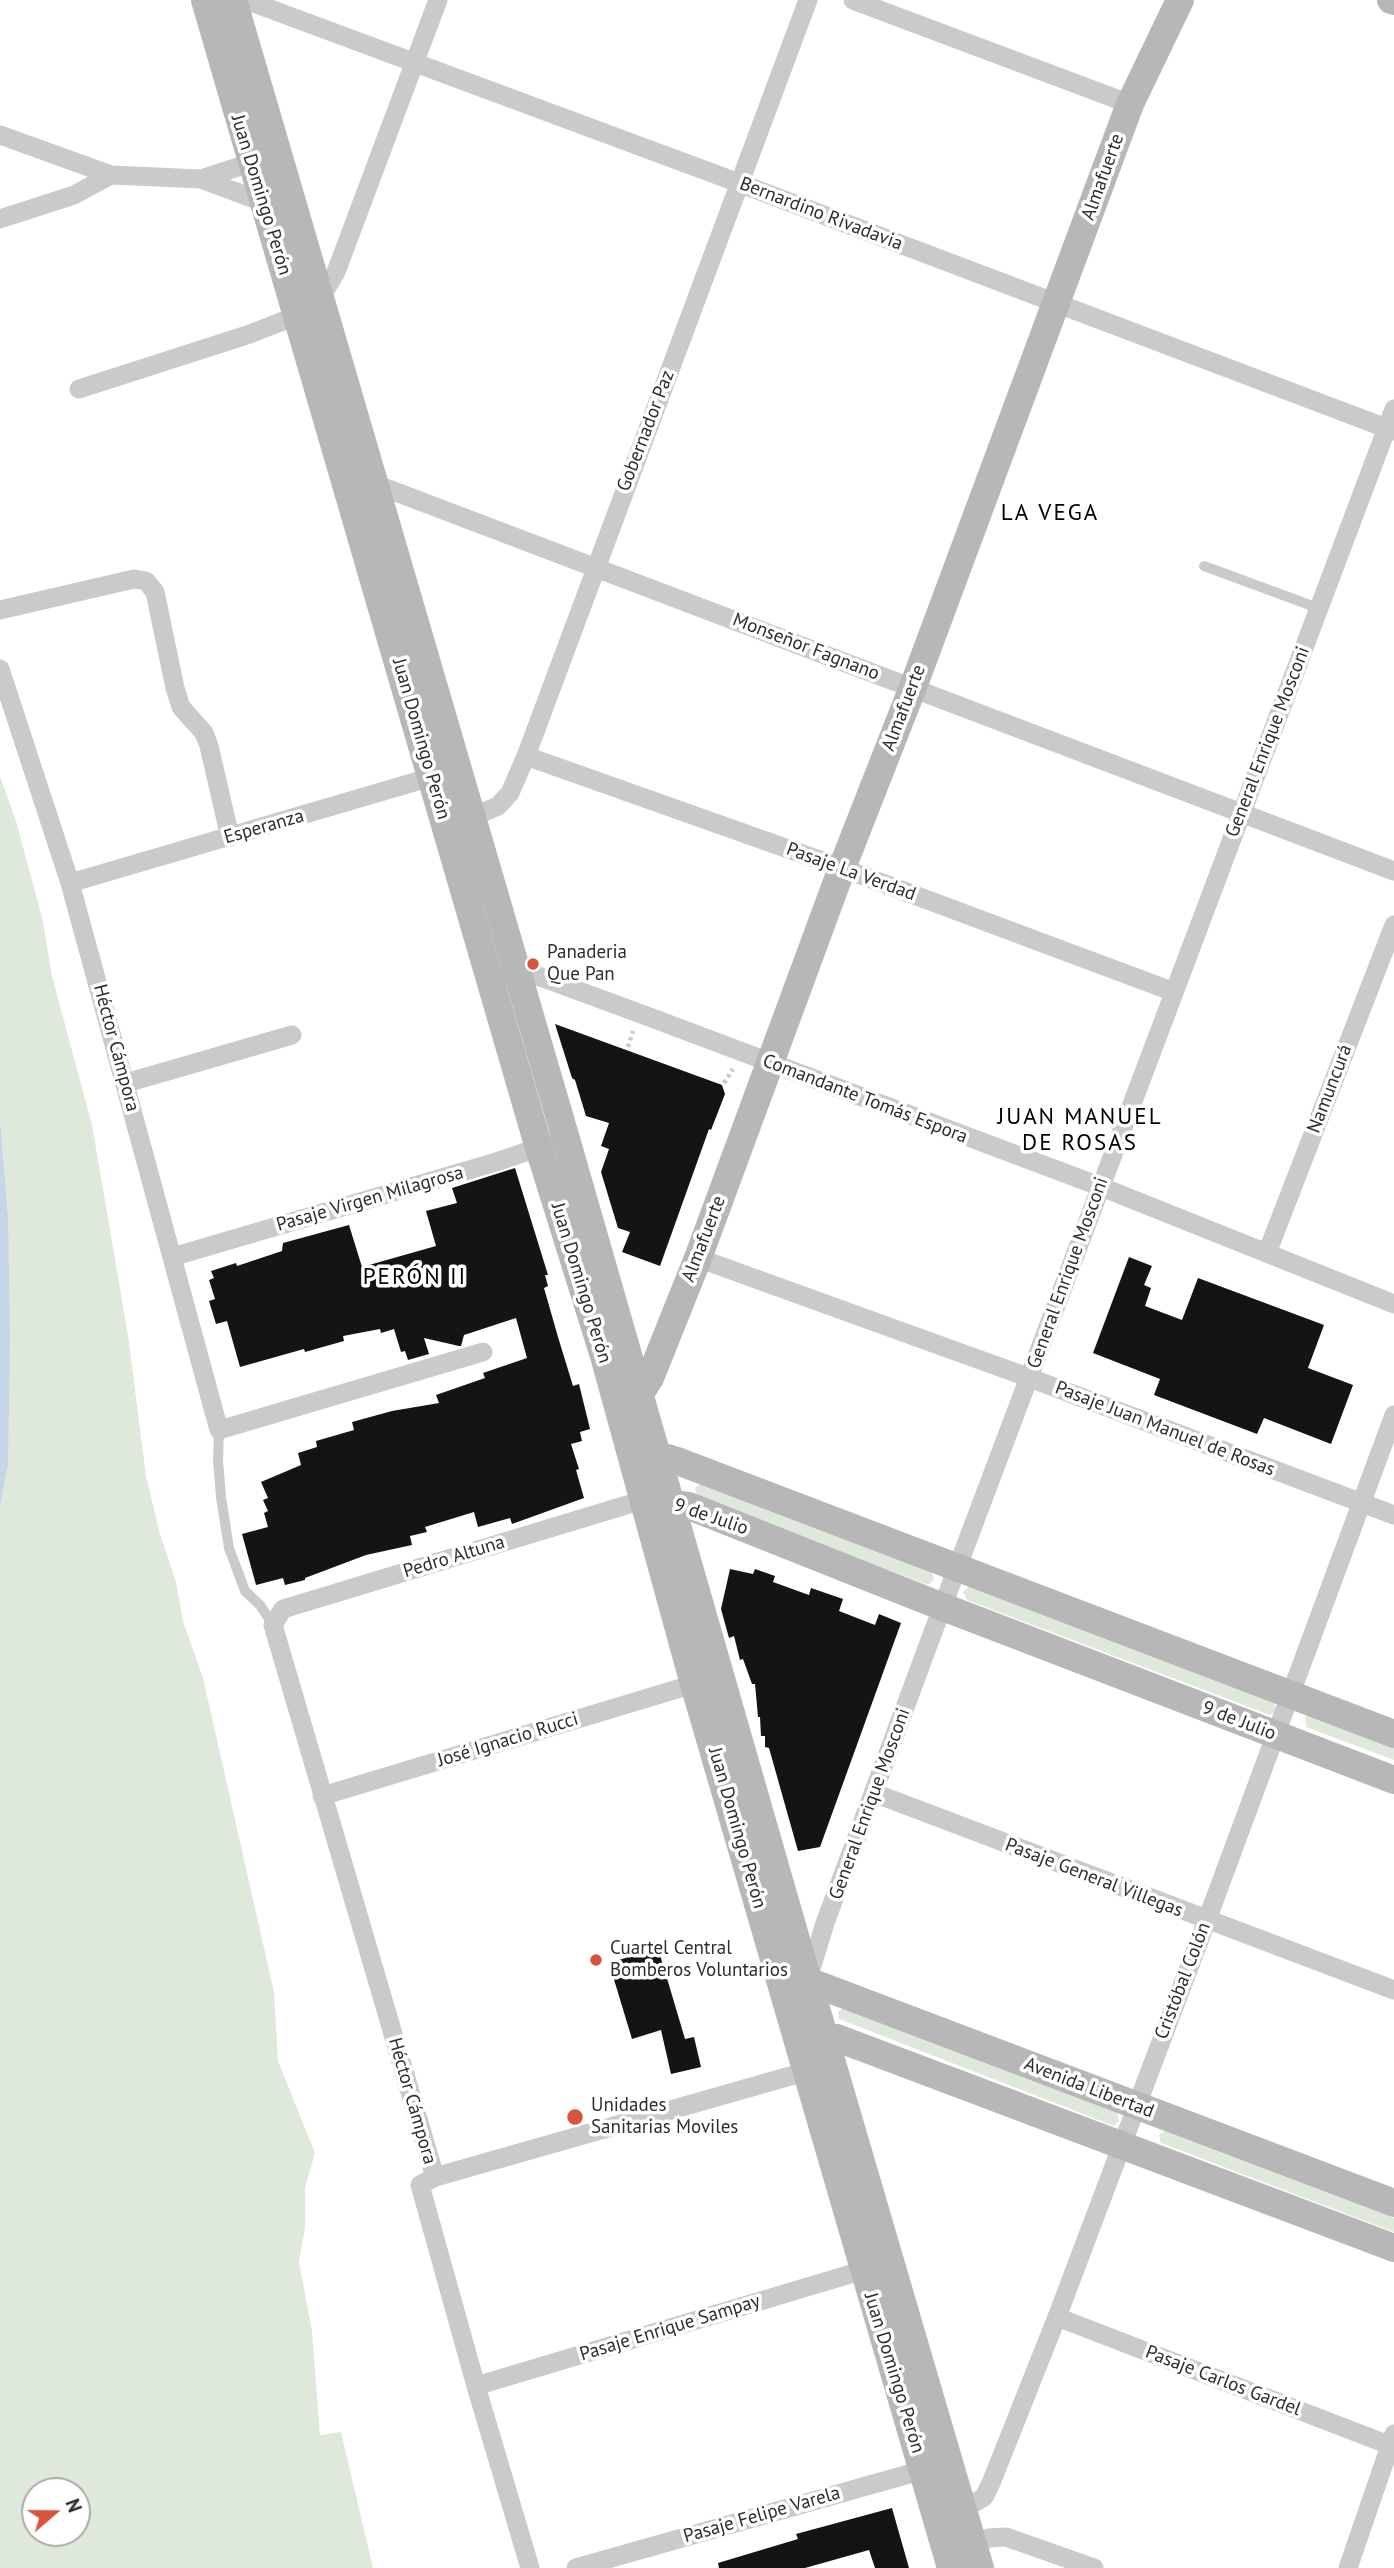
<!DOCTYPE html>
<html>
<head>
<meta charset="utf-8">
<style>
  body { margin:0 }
  #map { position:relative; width:1394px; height:2568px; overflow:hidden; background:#fff; font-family:"PT Sans",sans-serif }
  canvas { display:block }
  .north { position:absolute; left:21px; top:2477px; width:70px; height:70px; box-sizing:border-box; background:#fff; border:2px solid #ababab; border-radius:50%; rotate:70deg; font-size:19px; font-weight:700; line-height:28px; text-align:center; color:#2d2d2d }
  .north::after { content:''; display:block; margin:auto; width:24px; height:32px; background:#d7533b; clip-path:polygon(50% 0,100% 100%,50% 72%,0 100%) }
</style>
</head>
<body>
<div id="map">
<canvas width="1394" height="2568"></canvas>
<div class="north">N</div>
</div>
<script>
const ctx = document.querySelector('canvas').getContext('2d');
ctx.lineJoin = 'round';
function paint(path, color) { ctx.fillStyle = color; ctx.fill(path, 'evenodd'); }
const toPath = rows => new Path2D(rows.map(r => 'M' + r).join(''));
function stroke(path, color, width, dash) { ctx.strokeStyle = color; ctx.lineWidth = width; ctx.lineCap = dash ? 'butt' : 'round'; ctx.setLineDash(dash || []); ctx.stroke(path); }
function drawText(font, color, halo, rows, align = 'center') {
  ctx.font = font + ' "PT Sans",sans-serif'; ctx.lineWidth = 7; ctx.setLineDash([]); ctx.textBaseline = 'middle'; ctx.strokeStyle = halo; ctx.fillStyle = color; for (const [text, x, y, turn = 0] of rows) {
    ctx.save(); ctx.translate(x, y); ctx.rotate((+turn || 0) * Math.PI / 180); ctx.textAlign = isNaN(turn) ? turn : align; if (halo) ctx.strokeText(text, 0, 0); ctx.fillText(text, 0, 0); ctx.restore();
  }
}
paint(toPath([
  [0,776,16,821,43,921,52,976,92,1125,128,1335,146,1476,160,1534,176,1582,183,1621,203,1678,274,1992,278,2061,315,2153,305,2188,305,2228,299,2262,312,2331,320,2435,341,2432,373,2568,0,2568,0,1508,8,1465,8,1215,0,1117],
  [35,2491,77,2491,77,2533,35,2533],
  [704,1481,932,1572,934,1580,928,1585,697,1498,695,1488],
  [972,1584,1274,1702,1276,1711,1270,1715,967,1600,963,1592],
  [1313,1713,1394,1744,1394,1760,1306,1727,1305,1717],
  [843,2008,1117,2113,1119,2121,1114,2126,839,2019,838,2012],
  [1164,2131,1394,2218,1394,2232,1161,2143,1159,2135]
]), '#dfe9db');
paint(toPath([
  [0,1117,8,1215,10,1338,8,1465,0,1508]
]), '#c8d4e8');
paint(toPath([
  [555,1024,722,1085,725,1094,711,1130,709,1129,660,1266,622,1252,630,1232,618,1228,601,1172,609,1149,601,1146,609,1123,586,1116,575,1080,572,1078],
  [515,1168,548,1275,545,1275,548,1286,544,1288,558,1337,573,1386,579,1384,590,1429,580,1432,582,1441,571,1444,579,1469,576,1470,584,1498,512,1524,510,1518,478,1527,474,1512,425,1527,427,1532,410,1536,412,1545,366,1555,305,1578,305,1580,285,1585,283,1578,256,1585,242,1534,268,1527,264,1513,268,1511,263,1500,268,1498,261,1482,301,1465,298,1453,317,1447,316,1441,354,1430,352,1422,392,1411,439,1403,436,1395,485,1378,483,1373,527,1358,516,1318,464,1335,461,1346,459,1346,424,1338,429,1354,408,1360,405,1351,401,1352,394,1329,381,1333,380,1329,343,1336,344,1341,305,1352,304,1349,240,1367,227,1321,216,1324,209,1301,215,1299,209,1280,214,1278,211,1271,236,1263,237,1266,282,1251,283,1243,349,1225,362,1267,436,1246,426,1211,457,1203,452,1188],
  [1129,1257,1152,1266,1144,1285,1151,1288,1145,1306,1182,1320,1198,1278,1324,1325,1308,1368,1353,1385,1331,1444,1264,1418,1257,1434,1191,1409,1154,1395,1160,1379,1093,1353],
  [730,1569,753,1574,755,1569,775,1576,773,1582,809,1595,811,1588,843,1599,839,1611,875,1625,879,1614,901,1623,820,1847,798,1851,769,1748,765,1747,765,1736,761,1736,760,1717,758,1717,755,1684,752,1684,743,1659,740,1660,734,1636,729,1638,721,1609],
  [658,1948,685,2039,694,2037,701,2067,671,2074,661,2030,632,2039,609,1963],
  [892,2508,909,2568,875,2568,869,2550,805,2568,719,2568,718,2563,798,2539,796,2534]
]), '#141414');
stroke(toPath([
  [628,1047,633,1031],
  [724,1083,733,1069]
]), '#cacaca', 4.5, [3.5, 3.5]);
stroke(toPath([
  [1204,566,1318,608],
  [219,1430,218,1460,221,1497,229,1548,245,1591,260,1605,273,1625]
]), '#cacaca', 10);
stroke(toPath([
  [246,0,739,183,1394,431],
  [853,0,1130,104],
  [0,135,111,175,201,179,250,163],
  [201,179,263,202],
  [0,219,74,195,111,175],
  [79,389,250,334,298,315,321,297,336,272,438,0],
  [375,484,1394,871],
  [0,610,134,579,146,581,155,592,175,688,181,707,204,733,209,746,230,837],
  [0,669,70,883,219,1430,483,1352],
  [526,756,842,868,1174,992],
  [461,822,498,806,510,793,526,756,808,0],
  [70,883,442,774],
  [509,974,517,971,530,973,644,1015,1099,1186,1394,1304],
  [126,1083,292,1035],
  [1267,1253,1394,925],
  [172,1257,496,1162,549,1144],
  [698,1258,1030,1378,1394,1515],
  [874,1793,1394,1990],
  [322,1796,694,1684],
  [808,1979,825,1923,933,1632,1394,409],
  [435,2177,273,1625,283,1609,643,1500],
  [1057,2317,1389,2445],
  [476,2386,864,2270],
  [951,2510,976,2502,984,2497,991,2483,1057,2317,1207,1920,1394,1415],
  [961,2546,989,2538,1006,2537,1094,2568],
  [530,2568,476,2386,420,2185,435,2177,808,2071],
  [576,2568,923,2470,935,2470],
  [1348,2568,1394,2434]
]), '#cacaca', 19);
stroke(toPath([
  [205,0,539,1148,604,1356,694,1684,951,2568],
  [233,0,566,1139,808,1981,980,2568],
  [1391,0,1394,1],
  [631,1397,639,1395,650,1378,698,1258,842,868,913,687,1130,104,1180,0],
  [658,1460,667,1458,680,1462,1394,1734],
  [654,1501,689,1506,943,1607,1394,1780],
  [794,1985,808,1981,1394,2203],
  [825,2038,837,2038,1394,2248]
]), '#b7b7b7', 28);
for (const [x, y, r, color] of [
  [533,964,7,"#d7533b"],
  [596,1960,7,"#d7533b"],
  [575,2117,9,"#d7533b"]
]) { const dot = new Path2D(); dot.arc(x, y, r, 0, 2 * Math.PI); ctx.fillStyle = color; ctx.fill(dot); stroke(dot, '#fff', 2.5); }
drawText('19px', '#2d2d2d', '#fff', [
  ["Almafuerte",1103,177,-70],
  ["Juan Domingo Perón",261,195,73],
  ["Bernardino Rivadavia",821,214,21],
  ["Gobernador Paz",646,431,-69],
  ["Monseñor Fagnano",806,647,21],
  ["Almafuerte",904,708,-69],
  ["Juan Domingo Perón",421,739,74],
  ["General Enrique Mosconi",1268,742,-69],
  ["Esperanza",264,827,-16],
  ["Pasaje La Verdad",851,872,20],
  ["Héctor Cámpora",116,1048,75],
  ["Namuncurá",1330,1089,-69],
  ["Comandante Tomás Espora",865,1099,21],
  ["Pasaje Virgen Milagrosa",370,1199,-16],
  ["Almafuerte",704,1239,-69],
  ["General Enrique Mosconi",1068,1273,-70],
  ["Juan Domingo Perón",581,1283,73],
  ["Pasaje Juan Manuel de Rosas",1165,1429,21],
  ["9 de Julio",711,1517,19],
  ["Pedro Altuna",454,1557,-17],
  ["9 de Julio",1239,1721,21],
  ["José Ignacio Rucci",508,1740,-17],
  ["General Enrique Mosconi",870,1804,-70],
  ["Juan Domingo Perón",737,1828,74],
  ["Pasaje General Villegas",1094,1878,21],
  ["Cristóbal Colón",1183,1981,-69],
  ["Avenida Libertad",1089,2088,21],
  ["Héctor Cámpora",412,2101,74],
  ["Pasaje Enrique Sampay",670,2328,-17],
  ["Juan Domingo Perón",894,2373,73],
  ["Pasaje Carlos Gardel",1223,2381,21],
  ["Pasaje Felipe Varela",762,2515,-16]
]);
drawText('19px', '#2d2d2d', '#fff', [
  ["Panaderia",547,953],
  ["Que Pan",547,975],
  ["Cuartel Central",610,1949],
  ["Bomberos Voluntarios",610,1971],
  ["Unidades",591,2106],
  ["Sanitarias Moviles",591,2128]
], 'left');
ctx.letterSpacing = '2px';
drawText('23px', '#000', '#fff', [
  ["LA VEGA",1050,513],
  ["JUAN MANUEL",1080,1117],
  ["DE ROSAS",1080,1143],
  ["PERÓN II",415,1277]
]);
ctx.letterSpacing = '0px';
</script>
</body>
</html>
